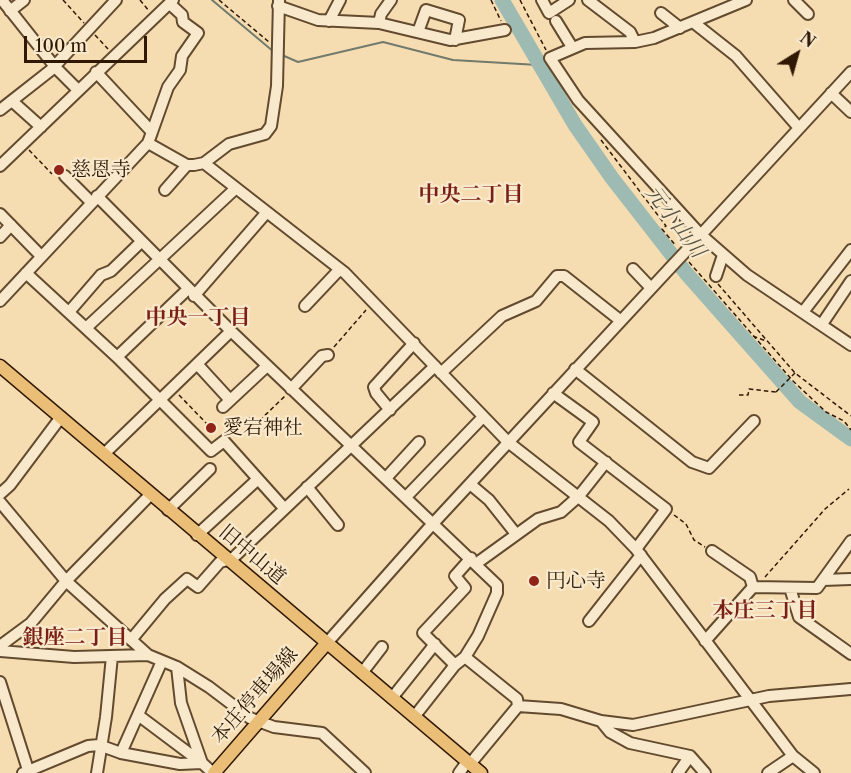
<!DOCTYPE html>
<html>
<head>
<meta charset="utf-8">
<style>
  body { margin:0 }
  #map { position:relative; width:851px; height:773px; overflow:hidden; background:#f6ddb1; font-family:"Libre Caslon Text",serif }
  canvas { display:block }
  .north { position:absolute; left:767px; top:24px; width:60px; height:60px; -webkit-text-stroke:4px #f9e9cc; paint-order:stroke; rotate:37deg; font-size:16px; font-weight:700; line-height:24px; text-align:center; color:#301904 }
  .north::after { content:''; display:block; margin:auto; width:21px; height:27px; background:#301904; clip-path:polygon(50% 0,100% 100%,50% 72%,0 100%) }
  .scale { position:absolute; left:24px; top:36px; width:123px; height:27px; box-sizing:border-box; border:3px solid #301904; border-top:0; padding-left:8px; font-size:18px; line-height:21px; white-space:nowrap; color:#301904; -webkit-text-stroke:4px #f9e9cc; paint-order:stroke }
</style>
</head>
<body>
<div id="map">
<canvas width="851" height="773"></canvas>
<div class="north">N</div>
<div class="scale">100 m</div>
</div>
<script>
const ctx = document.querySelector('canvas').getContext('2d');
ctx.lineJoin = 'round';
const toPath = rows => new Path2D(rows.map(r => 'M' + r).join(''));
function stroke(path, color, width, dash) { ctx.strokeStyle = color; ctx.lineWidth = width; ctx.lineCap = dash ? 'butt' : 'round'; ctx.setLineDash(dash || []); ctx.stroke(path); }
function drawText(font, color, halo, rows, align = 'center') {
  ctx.font = font + ' "Libre Caslon Text","Noto Serif JP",serif'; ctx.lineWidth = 4.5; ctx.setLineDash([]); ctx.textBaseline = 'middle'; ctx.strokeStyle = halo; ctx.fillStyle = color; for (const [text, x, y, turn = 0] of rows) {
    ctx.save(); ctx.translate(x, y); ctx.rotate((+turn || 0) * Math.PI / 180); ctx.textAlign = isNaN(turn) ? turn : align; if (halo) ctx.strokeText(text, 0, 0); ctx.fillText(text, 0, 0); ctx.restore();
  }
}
stroke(toPath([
  [212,0,274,52],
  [282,55,298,62,383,42,453,60,538,65]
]), '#717a6c', 2);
stroke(toPath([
  [502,0,575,125,612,178,686,273,800,402,851,439]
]), '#9dbbb2', 15);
const minor = toPath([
  [2,0,56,68,78,90],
  [542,0,549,13,569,0],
  [588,0,630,32,635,42],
  [746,0,654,38,635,42,585,43,550,58,578,100,700,234,747,275,851,345],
  [794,0,808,14],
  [278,6,318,20,379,23,450,40,505,30],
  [10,11,24,0],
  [661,13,680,28],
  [329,21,340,0],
  [556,21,572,47],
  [693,22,736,56,799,128],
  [379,23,381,14,391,0],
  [418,32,426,10,459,20,455,40],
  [831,93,851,112],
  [12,101,41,127],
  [0,110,51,70,116,0],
  [152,132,168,87,180,70,182,56,198,33,183,22,182,15,170,4],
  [148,143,187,165,194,165,204,163,229,144,265,134,271,126,277,86,279,0],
  [204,163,345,273,508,442,609,521,636,549,793,756,814,773],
  [0,166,173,0],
  [65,176,91,202],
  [165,190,187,165],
  [97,196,231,331,497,585,497,593,478,636,465,657,455,665,414,717],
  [0,214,41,256],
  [0,237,11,225],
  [686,251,851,72],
  [633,269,651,288],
  [26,273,117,357,211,451,224,441,284,508],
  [716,276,723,255],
  [194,296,267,212],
  [0,301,148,143,152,132,96,72],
  [305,306,340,269],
  [69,312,101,275,111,271,141,242],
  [803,312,851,250],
  [822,324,851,281],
  [86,328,235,189],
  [117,357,188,289],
  [197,364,230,400],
  [575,369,692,462,709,468,754,421],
  [441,373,502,316,536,301,557,276,564,276,621,321],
  [291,389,322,356,328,355],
  [553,393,593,422,579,442,666,509,636,549],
  [223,407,267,366],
  [390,410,376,393,374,387,414,343],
  [104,454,231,331],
  [386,478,419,442],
  [470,484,489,500,516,534],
  [307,487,338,525],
  [0,494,10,485,61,417],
  [406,497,483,417],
  [0,502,66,581,148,655],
  [168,510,210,469],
  [197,535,258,479],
  [712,551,750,577,753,587],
  [477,563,538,519,561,512,579,496,606,462],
  [823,580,851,579],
  [790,588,799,617,851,654],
  [589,621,641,555],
  [131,640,165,599,187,579,198,587,220,562,232,559,435,366],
  [705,641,753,587,817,588,851,541],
  [326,644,428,529,670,268],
  [0,646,31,623,66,581,150,495],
  [0,651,74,657,148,655,177,667,209,687,250,718,274,727,322,733,365,773],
  [465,657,517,699,518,706],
  [455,665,423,633,465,588,455,576,471,558],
  [177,667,181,703,202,763],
  [362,673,382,647],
  [0,682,29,773],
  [392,698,435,644],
  [138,715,202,763],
  [601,721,610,732,630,743,690,756,705,773],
  [121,753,162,661],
  [470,764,518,706,561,709,601,721,633,725,769,696,851,689],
  [23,773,88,746,99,745,121,753,180,764,202,763,213,773],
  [97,773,106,717,112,656],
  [459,773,467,762],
  [678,773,690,756],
  [768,773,793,756]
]);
const major = toPath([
  [0,366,481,773],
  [214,773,326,644]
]);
stroke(minor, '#624a2f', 14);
stroke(major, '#301904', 15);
stroke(toPath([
  [63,0,84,23],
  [140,0,149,11],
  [219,0,269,42],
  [491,0,501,21],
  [520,0,546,50],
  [95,35,108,49],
  [601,140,666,226,662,229,676,246],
  [29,150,52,174],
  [689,262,793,381,826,412,844,421,851,430],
  [718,284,795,373,851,416],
  [753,336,766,341],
  [334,347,366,310],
  [179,395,207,424],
  [739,395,748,395,749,389,776,392],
  [232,434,252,416,258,422,285,396],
  [674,515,686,524,694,540,705,547],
  [765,577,825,509,849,489]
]), '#301904', 1.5, [4.5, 3]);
stroke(minor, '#f9e9cc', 10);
stroke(major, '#ebbe78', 12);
const minorBridge = toPath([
  [670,268,686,251]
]);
stroke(minorBridge, '#624a2f', 14, []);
stroke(toPath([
  [776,392,795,373]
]), '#301904', 1.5, [4.5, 3]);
stroke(minorBridge, '#f9e9cc', 10);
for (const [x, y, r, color] of [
  [59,170,6,"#8f2418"],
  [211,428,6,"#8f2418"],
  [534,581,6,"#8f2418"]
]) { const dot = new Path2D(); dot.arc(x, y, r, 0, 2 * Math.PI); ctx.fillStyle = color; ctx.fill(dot); stroke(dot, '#f9e9cc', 2); }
drawText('20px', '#301904', '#f9e9cc', [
  ["慈恩寺",71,170],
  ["愛宕神社",223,428],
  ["円心寺",546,581]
], 'left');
drawText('20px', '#301904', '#f9e9cc', [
  ["旧中山道",252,555,40],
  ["本庄停車場線",255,696,-49]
]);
drawText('bold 21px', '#7a1f14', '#f9e9cc', [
  ["中央二丁目",471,195],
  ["中央一丁目",198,318],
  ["本庄三丁目",765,611],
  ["銀座二丁目",75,638]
]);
drawText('italic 21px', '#565241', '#f9e9cc', [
  ["元小山川",675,222,53]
]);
</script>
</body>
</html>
